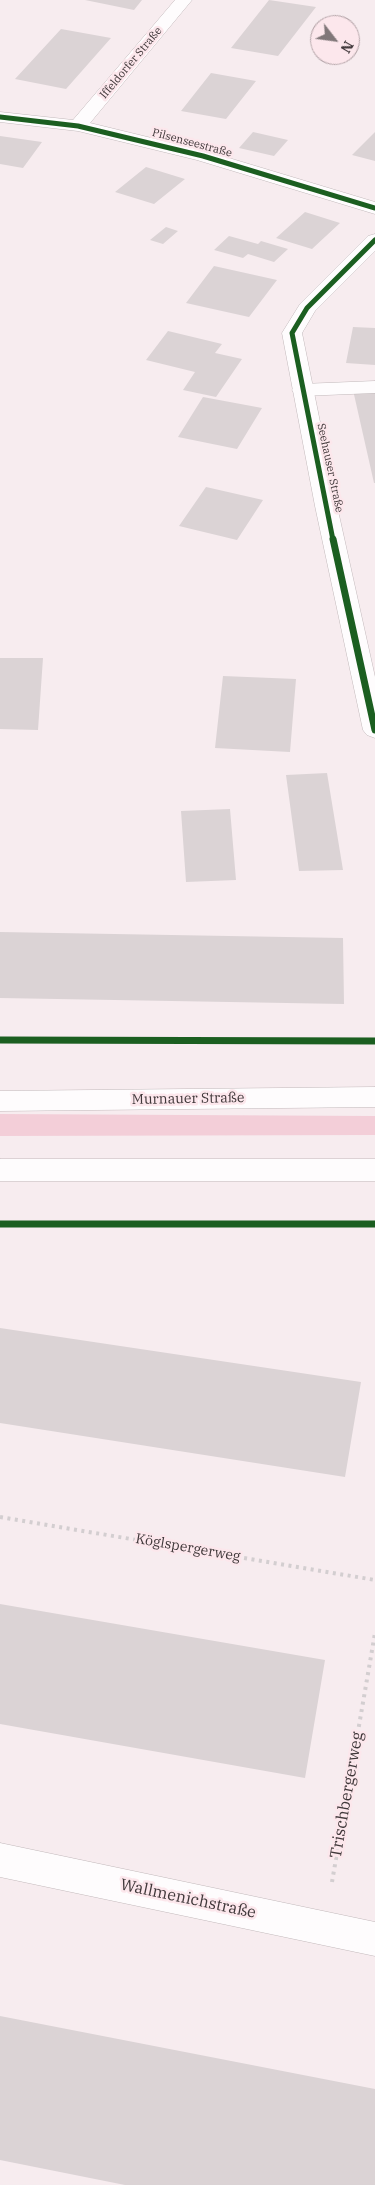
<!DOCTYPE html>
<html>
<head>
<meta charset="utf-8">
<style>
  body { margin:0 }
  #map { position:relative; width:375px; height:2185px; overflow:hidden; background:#f7ecef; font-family:"IBM Plex Serif",serif }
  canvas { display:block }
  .north { position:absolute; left:310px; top:15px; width:50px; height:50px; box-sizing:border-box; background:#fce7ec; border:1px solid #b1a1a5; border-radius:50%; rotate:120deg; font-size:14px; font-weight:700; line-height:20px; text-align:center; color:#40383a }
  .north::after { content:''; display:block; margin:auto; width:18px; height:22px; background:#807779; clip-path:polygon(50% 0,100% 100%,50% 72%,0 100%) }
</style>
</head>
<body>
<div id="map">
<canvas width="375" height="2185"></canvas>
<div class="north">N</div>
</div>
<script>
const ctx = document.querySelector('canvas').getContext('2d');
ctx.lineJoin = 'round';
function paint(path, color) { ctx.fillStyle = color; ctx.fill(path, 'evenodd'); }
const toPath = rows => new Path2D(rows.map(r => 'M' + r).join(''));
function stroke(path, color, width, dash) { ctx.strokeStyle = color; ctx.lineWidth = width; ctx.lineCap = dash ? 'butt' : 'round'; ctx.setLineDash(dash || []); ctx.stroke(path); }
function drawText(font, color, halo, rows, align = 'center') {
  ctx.font = font + ' "IBM Plex Serif",serif'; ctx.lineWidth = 5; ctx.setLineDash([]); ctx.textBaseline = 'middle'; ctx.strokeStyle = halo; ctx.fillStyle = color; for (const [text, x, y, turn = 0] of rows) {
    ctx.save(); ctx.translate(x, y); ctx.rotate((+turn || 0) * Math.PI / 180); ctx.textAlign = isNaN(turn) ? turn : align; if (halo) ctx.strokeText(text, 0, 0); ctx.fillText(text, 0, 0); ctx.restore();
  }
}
paint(toPath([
  [0,1114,375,1116,375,1135,0,1136]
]), '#f3ced8');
paint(toPath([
  [85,0,142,0,134,10],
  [269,0,316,7,278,56,231,48],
  [61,29,111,38,66,89,15,79],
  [211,73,256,81,226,119,181,111],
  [253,132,288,140,274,156,239,148],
  [375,132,375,161,352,155],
  [0,136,42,142,23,168,0,164],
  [146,167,185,179,154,204,115,192],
  [305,212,340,223,312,249,276,238],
  [166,227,178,231,163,244,150,240],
  [229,236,258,244,261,241,288,249,274,262,248,254,243,258,214,250],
  [214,266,277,280,249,317,186,303],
  [353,327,375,328,375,365,346,363],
  [168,331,222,344,215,353,242,359,216,397,183,390,195,372,146,360],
  [375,389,375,483,374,483,353,390],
  [203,397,262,408,237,449,178,437],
  [206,487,263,500,237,540,179,526],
  [0,658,43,658,38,730,0,729],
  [223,676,296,679,290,752,215,748],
  [327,773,343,870,299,871,286,775],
  [230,809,236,880,186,882,181,811],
  [0,932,343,938,344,1004,0,998],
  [0,1328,361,1382,345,1477,0,1423],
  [0,1604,325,1660,305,1778,0,1724],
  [0,2016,375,2089,375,2185,125,2185,0,2160]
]), '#dbd3d5');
const service = toPath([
  [375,381,375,393,302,396,295,394,292,390,295,386,302,384,375,381]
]);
const minor = toPath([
  [175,0,192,0,90,123,209,152,375,202,375,214,197,160,78,131,0,122,0,112,73,120,175,0],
  [375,234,375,251,315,311,302,333,337,506,375,677,375,738,367,735,363,730,315,506,282,333,300,304,368,236,375,234],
  [0,1843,375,1922,375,1956,0,1877,0,1843]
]);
const secondary = toPath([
  [375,1087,375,1107,0,1111,0,1091,375,1087],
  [0,1159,375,1159,375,1181,0,1181,0,1159]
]);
stroke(service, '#c2b9bb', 1);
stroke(minor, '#c2b9bb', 1);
stroke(secondary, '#c2b9bb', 1);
stroke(toPath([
  [0,1517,375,1580],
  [332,1882,375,1633]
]), '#d3ced0', 4, [3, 4.5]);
paint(service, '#fefcfd');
paint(minor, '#fefcfd');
paint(secondary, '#fefcfd');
stroke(toPath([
  [0,117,78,126,203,156,375,208],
  [333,540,292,333,307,308,375,240]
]), '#1b5e20', 5);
stroke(toPath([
  [333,539,375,730],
  [0,1040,375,1041],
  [0,1224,375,1224]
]), '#1b5e20', 7);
drawText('11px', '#40383a', '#fce7ec', [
  ["Iffeldorfer Straße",131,63,-50],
  ["Pilsenseestraße",192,143,15],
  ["Seehauser Straße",330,468,78]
]);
drawText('14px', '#40383a', '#fce7ec', [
  ["Murnauer Straße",188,1099,-1],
  ["Köglspergerweg",188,1548,10]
]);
drawText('16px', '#40383a', '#fce7ec', [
  ["Trischbergerweg",347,1795,-80],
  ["Wallmenichstraße",188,1899,12]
]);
</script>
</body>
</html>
